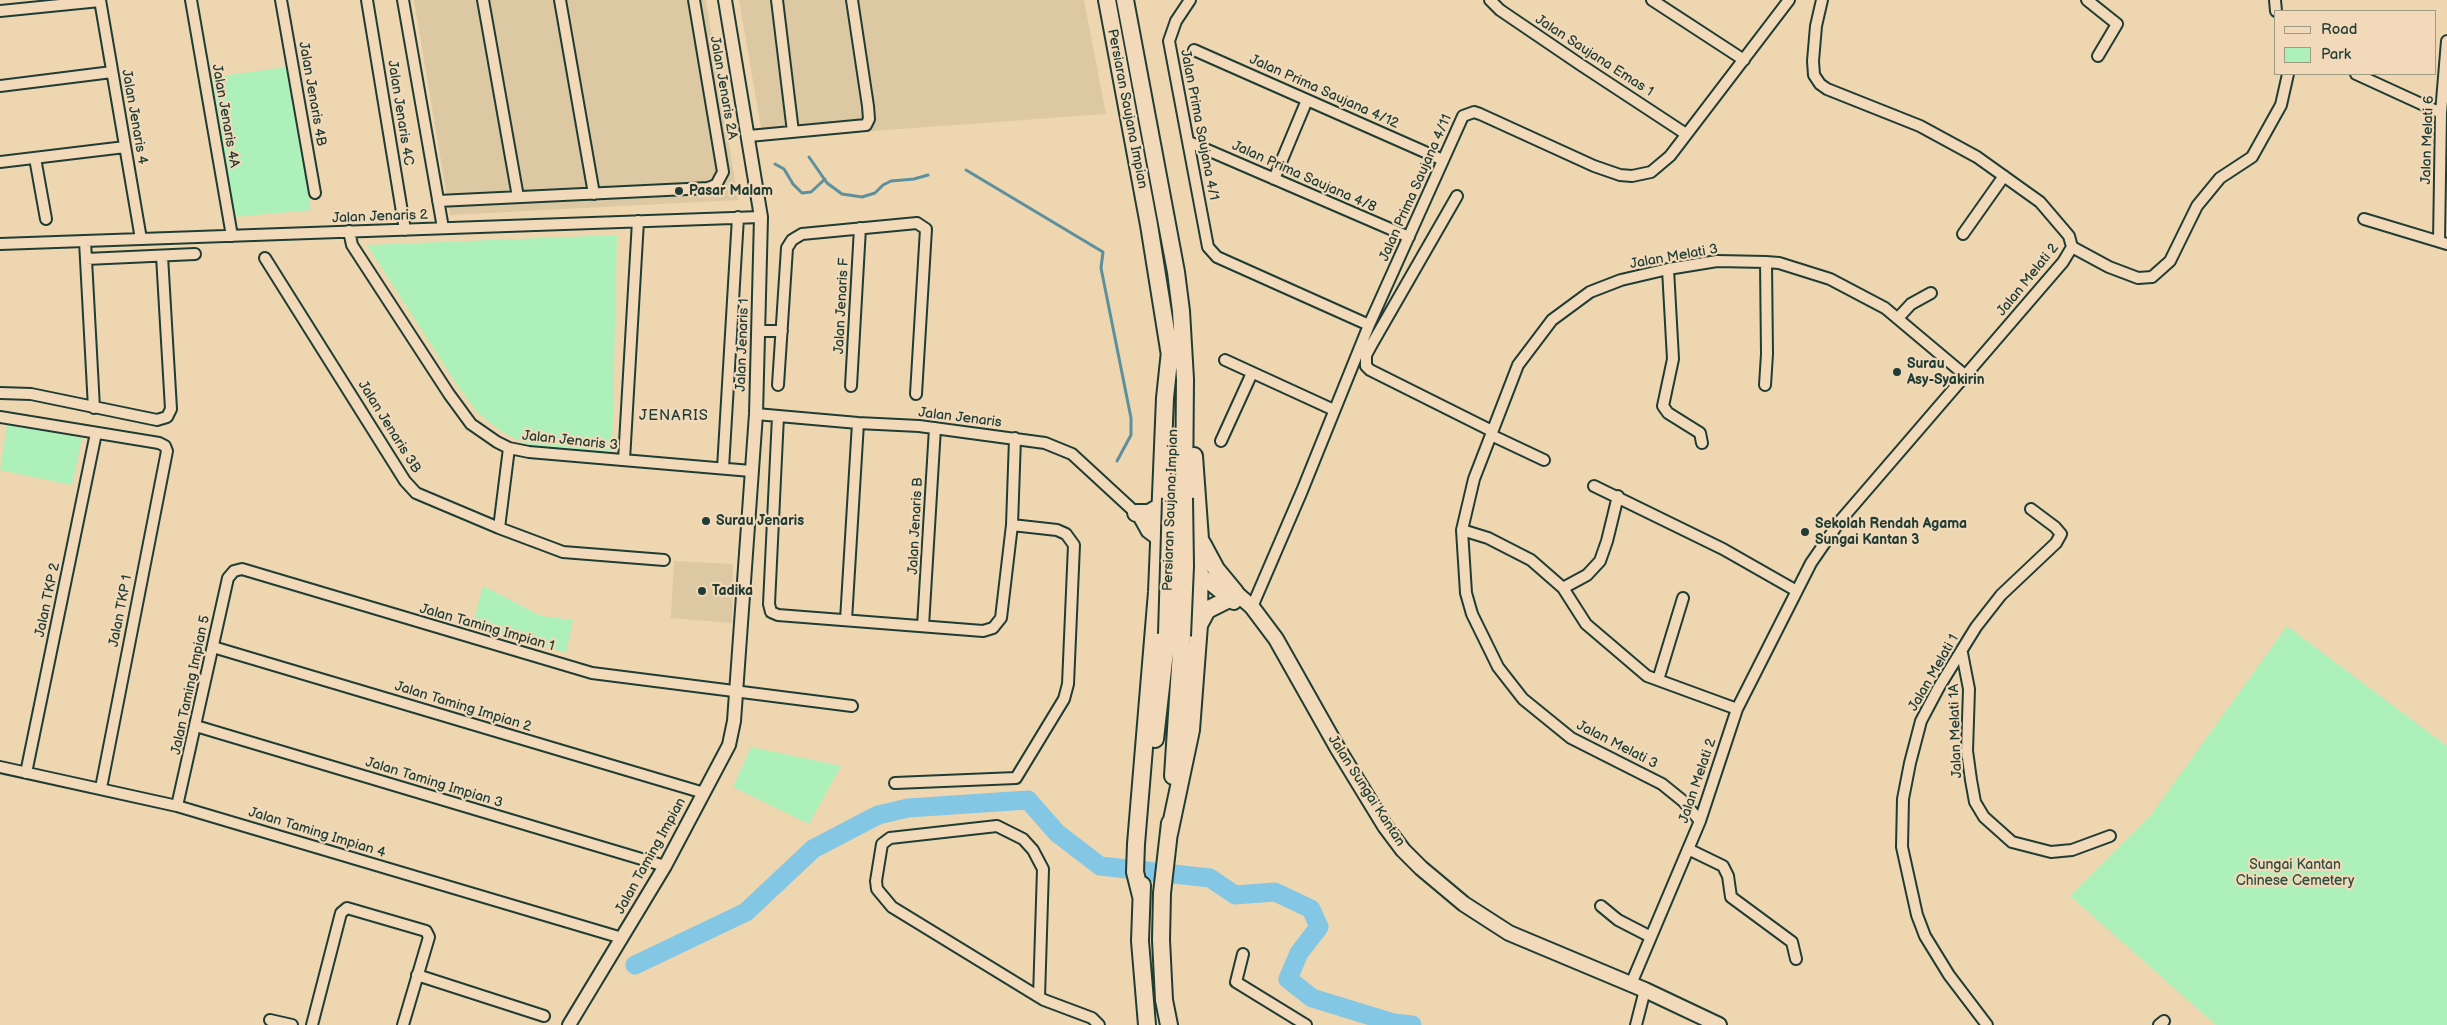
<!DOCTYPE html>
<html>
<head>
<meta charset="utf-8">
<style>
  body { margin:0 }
  #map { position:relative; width:2447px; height:1025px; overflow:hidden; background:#eed6b1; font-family:"Balsamiq Sans",sans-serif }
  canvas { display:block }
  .legend { position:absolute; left:2274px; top:10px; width:162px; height:65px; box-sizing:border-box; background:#f1d9b9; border:1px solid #9d9b84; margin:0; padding:6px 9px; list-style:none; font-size:15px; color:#1f3d34 }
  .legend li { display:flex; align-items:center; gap:10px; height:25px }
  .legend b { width:25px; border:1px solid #9d9b84 }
</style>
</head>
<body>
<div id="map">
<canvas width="2447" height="1025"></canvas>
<ul class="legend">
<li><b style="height:6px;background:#f1d9b9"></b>Road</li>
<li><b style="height:14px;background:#adf0ba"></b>Park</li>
</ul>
</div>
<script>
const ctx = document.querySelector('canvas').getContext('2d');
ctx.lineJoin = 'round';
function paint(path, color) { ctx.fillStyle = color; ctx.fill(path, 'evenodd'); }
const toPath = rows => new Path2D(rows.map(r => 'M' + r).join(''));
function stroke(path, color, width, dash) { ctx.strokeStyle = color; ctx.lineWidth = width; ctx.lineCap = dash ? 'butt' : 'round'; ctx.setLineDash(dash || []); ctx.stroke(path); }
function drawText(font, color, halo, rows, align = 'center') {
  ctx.font = font + ' "Balsamiq Sans",sans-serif'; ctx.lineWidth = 4.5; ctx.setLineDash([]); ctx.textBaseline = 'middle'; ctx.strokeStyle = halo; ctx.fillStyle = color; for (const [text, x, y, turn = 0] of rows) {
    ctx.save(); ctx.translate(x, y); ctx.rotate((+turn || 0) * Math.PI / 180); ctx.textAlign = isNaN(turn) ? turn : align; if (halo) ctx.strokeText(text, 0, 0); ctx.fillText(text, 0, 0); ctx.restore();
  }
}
paint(toPath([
  [414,0,706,0,738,200,450,215],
  [739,0,1084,0,1106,114,763,139],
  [674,561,733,564,732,623,671,618]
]), '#dcc8a3');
paint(toPath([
  [286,67,311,210,234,217,209,78],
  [617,235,612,455,529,445,502,432,478,413,459,388,367,245],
  [7,425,82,438,72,485,0,470],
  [483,586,541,616,573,620,566,653,473,624],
  [2287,626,2447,746,2447,1025,2216,1025,2070,896,2151,815],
  [751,747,841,766,809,824,733,787]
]), '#adf0ba');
stroke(toPath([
  [809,157,827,183,842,194,862,197,875,193,883,185,891,181,914,179,928,175],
  [775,164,784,169,793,184,802,193,811,192,825,179],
  [966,170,1103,252,1101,268,1131,418,1131,435,1117,461]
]), '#5c909e', 3);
stroke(toPath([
  [635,965,746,912,813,849,878,815,908,808,1028,800,1057,833,1100,866,1210,878,1235,895,1275,892,1311,909,1319,927,1299,953,1288,979,1312,998,1394,1023,1412,1025]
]), '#84c7e5', 19);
const minor = toPath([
  [100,0,141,239],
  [191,0,232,236],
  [281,0,315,193],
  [367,0,405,230],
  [403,0,443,228],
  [483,0,518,197],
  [560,0,594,194],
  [777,0,793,132],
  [1190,0,1176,21,1169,41,1208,247,1217,257,1369,325],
  [1490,0,1500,10,1581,65,1686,134],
  [1652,0,1744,60],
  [2087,0,2117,24,2098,56],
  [2275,0,2276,11],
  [0,11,100,1],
  [1194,50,1443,160],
  [2356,74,2441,113],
  [0,86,112,72],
  [749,136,866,125,869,119,868,106,852,0],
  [1189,142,1409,237],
  [35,158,46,219],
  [0,162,125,147],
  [1274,179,1307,100],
  [1457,196,1372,344,1366,355,1366,366,1370,370,1492,431],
  [438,201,708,188,716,185,723,172,694,0],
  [2364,219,2447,244],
  [349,231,352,245,449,394,471,424,497,442,509,448,529,452,751,471],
  [1963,234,2004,176],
  [85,241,94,408],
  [2439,241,2441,113,2447,41],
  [0,244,761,217],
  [2072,247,2109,267,2138,278,2152,277,2170,261,2197,206,2220,178,2252,157,2281,105,2288,74],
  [265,258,405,481,416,493,499,528,563,552,664,560],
  [86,259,195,254],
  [1668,269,1673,359,1663,406,1668,413,1700,433,1702,443],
  [1898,318,1911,304,1931,293],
  [759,331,782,331],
  [1225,360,1334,410],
  [778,385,787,248,792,240,802,234,917,223,926,229,916,394],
  [1765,385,1767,354,1766,262],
  [851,386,860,228],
  [0,393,31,394,157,420,167,417,171,409,162,256],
  [756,414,858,423,919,426,1045,443,1072,454,1136,513,1159,528],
  [778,416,769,604,771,612,778,615,983,631,993,628,1001,618,1012,525,1015,438],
  [0,417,159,443,165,446,167,451,101,788],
  [1491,435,1544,460],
  [1221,441,1252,373],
  [624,460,638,221],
  [723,468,738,217],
  [1594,486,1723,549,1795,590],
  [1137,514,1147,532,1159,541],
  [499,528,509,448],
  [1462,530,1488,538,1531,560,1563,588,1586,624,1647,676,1737,709],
  [1563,588,1587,575,1600,561,1607,541,1618,496],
  [1252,607,1302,491,1369,325,1463,116,1474,112,1480,114,1594,166,1620,175,1632,176,1651,172,1670,156,1789,0],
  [846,620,858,423],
  [923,626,935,428],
  [213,647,704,793],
  [1962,653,1969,689,1967,751,1971,780,1975,802,1984,817,2012,842,2051,852,2072,850,2110,836],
  [1658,680,1683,598],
  [196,726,665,866],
  [0,767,177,806,622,938],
  [26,773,96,433],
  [895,783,1016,778,1064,699,1068,684,1074,545,1066,534,1057,530,1012,525],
  [177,806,228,578,234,571,242,569,592,673,852,706],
  [1700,821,1683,801,1662,784,1571,738,1523,699,1498,667,1472,614,1466,593,1462,530,1474,479,1518,365,1552,320,1590,292,1621,280,1668,269,1717,261,1766,262,1779,263,1830,279,1885,308,1966,376],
  [1688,849,1723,866,1728,876,1731,897,1792,942,1796,959],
  [1601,906,1618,920,1651,937],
  [1243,954,1236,982,1306,1025],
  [417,975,544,1016],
  [1631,984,1700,821,1737,709,1811,563,1840,521,2063,262,2072,247,2069,236,2040,202,1977,157,1920,126,1827,89,1820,84,1814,75,1813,61,1816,26,1822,0],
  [1039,997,1043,869,1033,850,1023,839,997,826,890,838,882,844,876,881,877,889,892,907,1039,997,1044,1000,1092,1018,1099,1025],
  [270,1020,292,1025],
  [312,1025,341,913,347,908,426,931,429,937,403,1025],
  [1636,1025,1645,990],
  [1987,1025,1949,975,1925,936,1917,915,1902,847,1903,799,1910,763,1921,721,1939,687,1976,627,2001,595,2056,543,2061,534,2055,527,2031,509],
  [2159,1025,2164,1021]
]);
const tertiary = toPath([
  [569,1025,665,866,729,745,734,721,756,414,761,217,725,0]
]);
const secondary = toPath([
  [1194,570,1234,602],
  [1227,585,1252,607,1276,639,1338,749,1385,826,1403,850,1421,868,1464,904,1509,933,1645,990,1719,1025]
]);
const trunk = toPath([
  [1107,0,1149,225,1171,362],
  [1125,0,1176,272,1181,311,1185,379,1184,498],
  [1136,513,1149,513,1159,507],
  [1202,543,1216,569,1235,592],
  [1199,625,1207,610,1229,599],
  [1155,739,1167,634],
  [1173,776,1182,636],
  [1169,834,1191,730,1199,625,1200,539,1194,456],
  [1142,885,1140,941,1147,1025],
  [1141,896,1135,872,1136,844,1157,592,1165,398,1170,351],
  [1169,1025,1164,1000,1161,940,1162,893,1170,823]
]);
stroke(minor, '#1f3d34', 14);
stroke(tertiary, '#1f3d34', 16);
stroke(secondary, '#1f3d34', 18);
stroke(trunk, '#1f3d34', 20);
stroke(minor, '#f1d9b9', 10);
stroke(tertiary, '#f1d9b9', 12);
stroke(secondary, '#f1d9b9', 14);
stroke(trunk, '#f1d9b9', 16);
const trunkBridge = toPath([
  [1167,634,1171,498],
  [1182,636,1185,566,1184,498]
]);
stroke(trunkBridge, '#1f3d34', 20, []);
stroke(trunkBridge, '#f1d9b9', 16);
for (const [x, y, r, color] of [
  [679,191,5,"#1f3d34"],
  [1897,372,5,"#1f3d34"],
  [706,521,5,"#1f3d34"],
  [1805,532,5,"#1f3d34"],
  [702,591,5,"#1f3d34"]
]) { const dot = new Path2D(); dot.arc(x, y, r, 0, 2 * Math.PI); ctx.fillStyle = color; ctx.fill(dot); stroke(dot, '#f1d9b9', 2); }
drawText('14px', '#1f3d34', '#f1d9b9', [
  ["Jalan Saujana Emas 1",1594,56,33],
  ["Jalan Jenaris 2A",723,88,80],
  ["Jalan Prima Saujana 4/12",1324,92,24],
  ["Jalan Jenaris 4B",312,94,80],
  ["Persiaran Saujana Impian",1127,109,79],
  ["Jalan Jenaris 4C",400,113,81],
  ["Jalan Jenaris 4A",225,116,80],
  ["Jalan Jenaris 4",134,117,80],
  ["Jalan Prima Saujana 4/1",1199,125,79],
  ["Jalan Melati 6",2428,140,-88],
  ["Jalan Prima Saujana 4/8",1304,177,24],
  ["Jalan Prima Saujana 4/11",1416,188,-66],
  ["Jalan Jenaris 2",380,217,-2],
  ["Jalan Melati 3",1674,257,-10],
  ["Jalan Melati 2",2028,280,-51],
  ["Jalan Jenaris F",842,306,-87],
  ["Jalan Jenaris 1",743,345,-88],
  ["Jalan Jenaris",960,418,7],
  ["Jalan Jenaris 3B",389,427,58],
  ["Jalan Jenaris 3",570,441,6],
  ["Persiaran Saujana Impian",1171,510,-88],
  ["Jalan Jenaris B",916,526,-87],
  ["Jalan TKP 2",48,600,-78],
  ["Jalan TKP 1",121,611,-79],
  ["Jalan Taming Impian 1",487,628,16],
  ["Jalan Melati 1",1934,673,-60],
  ["Jalan Taming Impian 5",191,685,-78],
  ["Jalan Taming Impian 2",463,707,17],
  ["Jalan Melati 1A",1956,731,-92],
  ["Jalan Melati 3",1617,745,27],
  ["Jalan Melati 2",1698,781,-71],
  ["Jalan Taming Impian 3",434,783,17],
  ["Jalan Sungai Kantan",1366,791,57],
  ["Jalan Taming Impian 4",317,833,17],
  ["Jalan Taming Impian",651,856,-61]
]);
drawText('bold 14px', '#1f3d34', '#f1d9b9', [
  ["Pasar Malam",689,191],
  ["Surau",1907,364],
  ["Asy-Syakirin",1907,380],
  ["Surau Jenaris",716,521],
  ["Sekolah Rendah Agama",1815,524],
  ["Sungai Kantan 3",1815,540],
  ["Tadika",712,591]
], 'left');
drawText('14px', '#2d4f41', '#f1d9b9', [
  ["Sungai Kantan",2295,865],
  ["Chinese Cemetery",2295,881]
]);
ctx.letterSpacing = '1px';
drawText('15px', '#1f3d34', '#f1d9b9', [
  ["JENARIS",674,416]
]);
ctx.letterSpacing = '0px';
</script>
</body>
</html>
